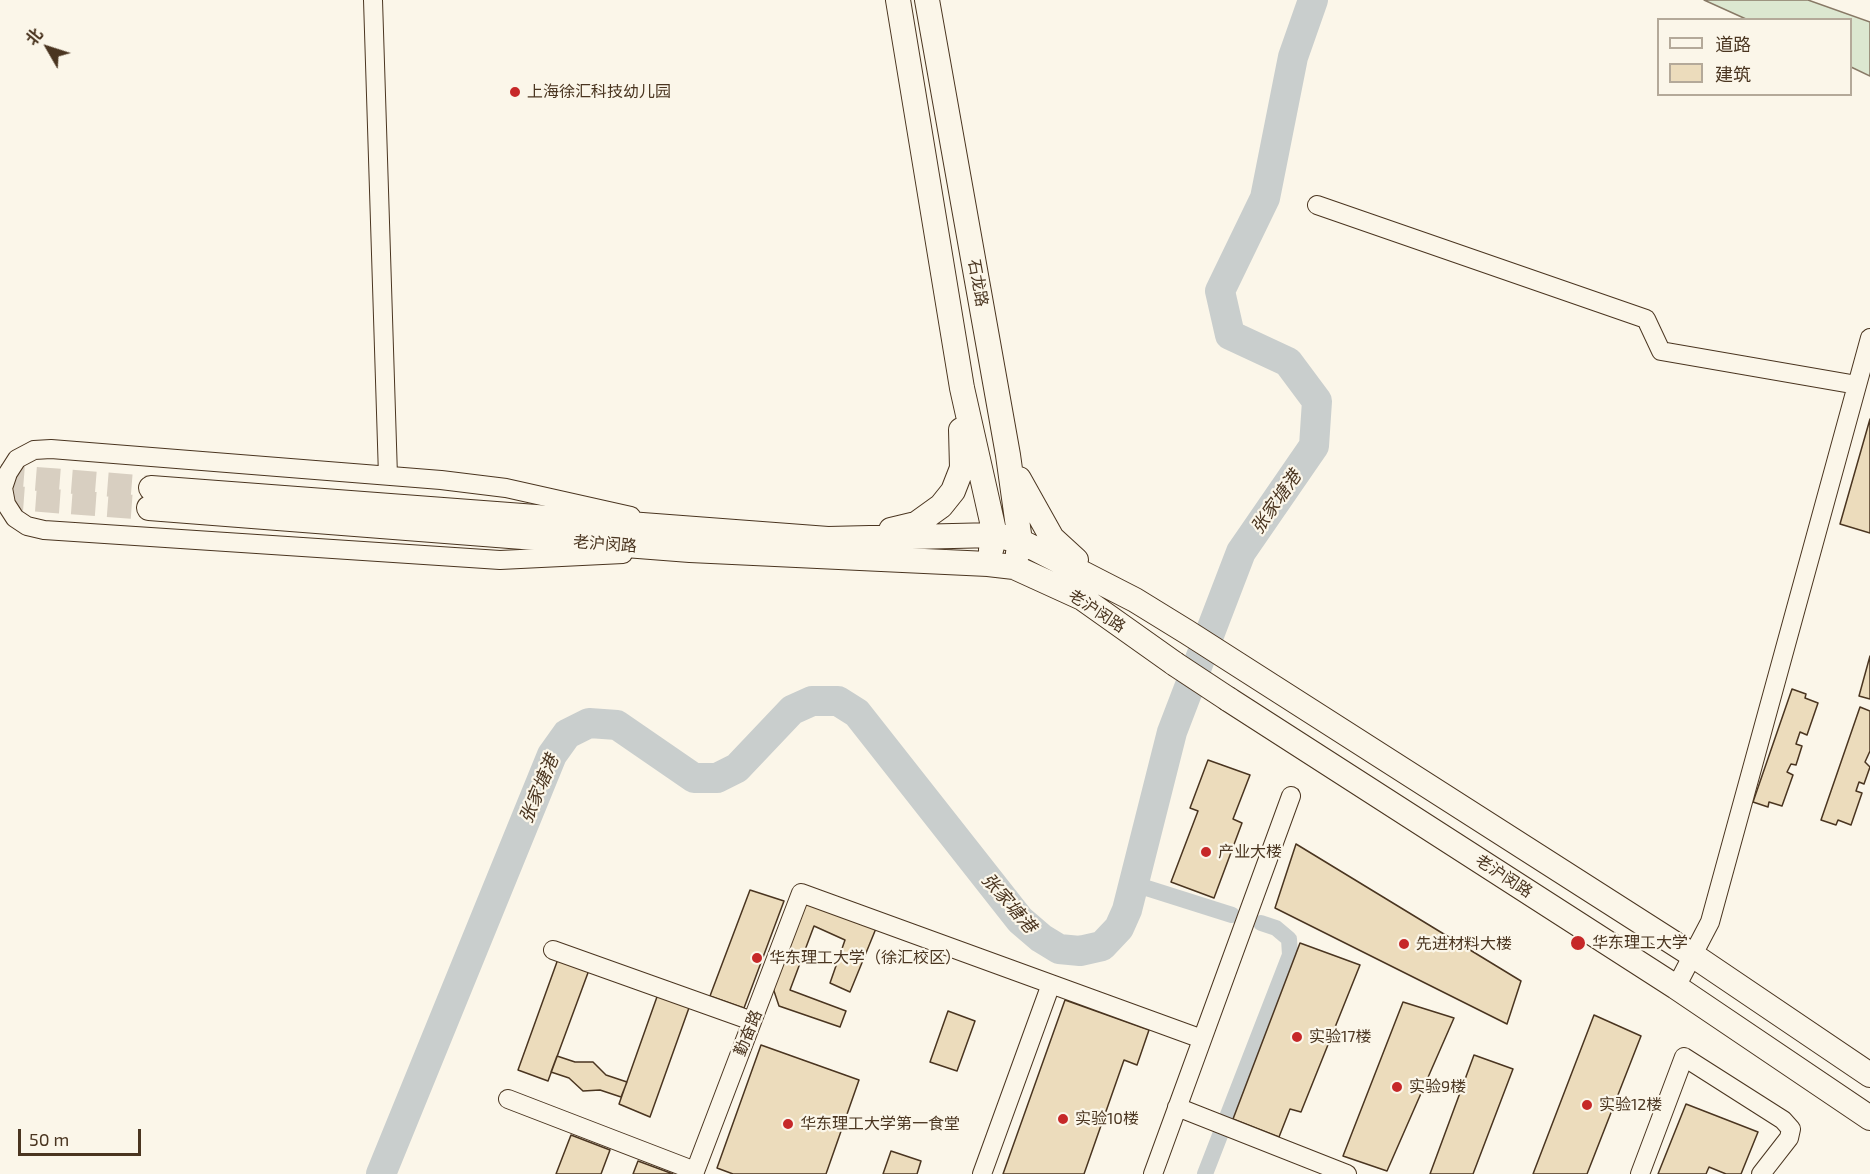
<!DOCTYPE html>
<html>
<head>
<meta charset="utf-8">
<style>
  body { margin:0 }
  #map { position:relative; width:1870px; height:1174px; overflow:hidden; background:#fbf6e9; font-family:"Exo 2","Noto Sans SC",sans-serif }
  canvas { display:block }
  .legend { position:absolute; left:1657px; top:18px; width:195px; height:78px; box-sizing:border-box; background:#fbf6e9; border:2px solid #b4a999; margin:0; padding:8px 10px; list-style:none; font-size:18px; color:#4a3520 }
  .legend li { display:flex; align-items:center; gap:12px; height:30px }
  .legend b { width:30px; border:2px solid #b4a999 }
  .north { position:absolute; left:18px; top:18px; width:60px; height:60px; -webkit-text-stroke:4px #fbf6e9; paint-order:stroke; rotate:309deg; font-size:16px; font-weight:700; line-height:24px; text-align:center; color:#4a3520 }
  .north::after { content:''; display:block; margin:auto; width:21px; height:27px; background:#4a3520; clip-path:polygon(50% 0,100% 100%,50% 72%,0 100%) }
  .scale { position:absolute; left:18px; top:1129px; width:123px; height:27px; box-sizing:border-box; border:3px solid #4a3520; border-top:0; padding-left:8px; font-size:18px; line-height:21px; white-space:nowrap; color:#4a3520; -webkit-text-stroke:4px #fbf6e9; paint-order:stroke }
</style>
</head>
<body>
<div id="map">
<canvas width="1870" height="1174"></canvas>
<ul class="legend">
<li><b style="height:8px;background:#fbf6e9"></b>道路</li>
<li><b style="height:16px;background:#ecdcbc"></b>建筑</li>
</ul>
<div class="north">北</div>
<div class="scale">50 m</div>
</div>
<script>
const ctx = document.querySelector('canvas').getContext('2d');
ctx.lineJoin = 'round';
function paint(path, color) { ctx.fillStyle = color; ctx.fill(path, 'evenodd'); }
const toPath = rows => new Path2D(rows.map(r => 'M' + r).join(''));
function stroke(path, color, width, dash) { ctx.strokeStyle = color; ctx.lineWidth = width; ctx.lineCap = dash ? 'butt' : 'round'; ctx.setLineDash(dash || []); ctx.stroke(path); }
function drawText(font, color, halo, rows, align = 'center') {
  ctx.font = font + ' "Exo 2","Noto Sans SC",sans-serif'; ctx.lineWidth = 4.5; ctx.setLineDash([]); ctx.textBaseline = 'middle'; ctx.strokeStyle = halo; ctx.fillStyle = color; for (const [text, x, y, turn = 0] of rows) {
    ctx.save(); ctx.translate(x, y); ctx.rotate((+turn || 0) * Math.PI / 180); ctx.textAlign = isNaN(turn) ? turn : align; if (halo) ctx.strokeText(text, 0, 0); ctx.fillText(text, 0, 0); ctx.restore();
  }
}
const green = toPath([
  [1704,0,1808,0,1870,22,1870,76,1851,67,1850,20,1746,19,1704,0]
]);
paint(green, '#dce7d0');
stroke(green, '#887966', 1.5);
stroke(toPath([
  [1134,884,1232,915],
  [1205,1174,1290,955,1289,939,1276,928,1261,923]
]), '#c9cecd', 16);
stroke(toPath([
  [381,1174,552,755,567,734,589,723,617,725,694,778,717,778,737,768,792,710,812,701,838,701,857,713,1020,920,1041,938,1059,949,1080,951,1102,946,1119,928,1127,910,1172,732,1241,552,1314,446,1317,401,1288,362,1230,335,1220,291,1265,198,1293,57,1313,0]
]), '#c9cecd', 30);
const building = toPath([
  [1870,419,1870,533,1840,524,1870,419],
  [1870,656,1870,699,1859,696,1870,656],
  [1792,689,1806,694,1805,698,1818,703,1807,735,1800,732,1796,744,1802,746,1796,765,1791,764,1787,772,1793,775,1782,806,1769,802,1768,807,1753,802,1792,689],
  [1860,707,1870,711,1870,751,1865,762,1870,767,1864,784,1859,782,1856,791,1862,793,1851,825,1838,820,1836,825,1821,820,1860,707],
  [1208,760,1250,775,1233,819,1242,823,1214,898,1171,882,1198,811,1190,808,1208,760],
  [1296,844,1521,981,1507,1024,1275,908,1296,844],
  [750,890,784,901,744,1008,710,996,750,890],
  [810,901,877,926,850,992,830,983,845,940,814,926,790,990,846,1011,840,1027,779,1006,773,988,802,906,810,901],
  [1300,943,1360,965,1301,1112,1290,1109,1279,1137,1233,1119,1300,943],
  [558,959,589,970,548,1081,518,1070,558,959],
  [658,994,690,1005,650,1117,619,1104,658,994],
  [1065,1000,1149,1030,1137,1065,1124,1060,1084,1174,1003,1174,1065,1000],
  [1403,1002,1454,1018,1387,1171,1343,1156,1403,1002],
  [948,1011,975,1021,957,1071,930,1062,948,1011],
  [1594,1015,1641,1036,1587,1174,1533,1174,1594,1015],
  [761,1045,859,1080,826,1174,733,1174,717,1168,761,1045],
  [1474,1055,1513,1069,1473,1174,1430,1174,1474,1055],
  [557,1056,575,1062,593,1062,606,1075,627,1082,621,1097,600,1090,583,1091,569,1078,551,1072,557,1056],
  [1686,1104,1758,1132,1741,1174,1726,1174,1709,1167,1706,1174,1658,1174,1686,1104],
  [571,1135,610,1150,601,1174,556,1174,571,1135],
  [891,1151,921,1161,917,1174,883,1174,891,1151],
  [638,1161,673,1174,633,1174,638,1161]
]);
paint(building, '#ecdcbc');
stroke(building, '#4a3520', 1.5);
stroke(toPath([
  [0,476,151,488],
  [0,497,149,508]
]), '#d8cfc1', 24, [24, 12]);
const minor = toPath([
  [373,0,388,476],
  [1317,205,1646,319,1661,351,1857,385],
  [623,554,500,560,44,530,27,526,15,518,6,504,3,488,8,473,17,459,34,450,51,449,441,480,506,488,631,516],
  [553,950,752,1021],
  [1676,987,1710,922,1870,338],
  [508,1099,695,1171],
  [1177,1107,1347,1174],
  [694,1174,801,893,1202,1039],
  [982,1174,1051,984],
  [1153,1174,1291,796],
  [1640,1174,1684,1057,1783,1120,1791,1129,1789,1138,1761,1174]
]);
const major = toPath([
  [898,0,962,388,995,535,991,550],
  [927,0,1008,455,1020,541,1018,553],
  [1019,479,1052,538,1076,560],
  [151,488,828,539,995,535,1020,541,1135,600,1187,632,1694,956,1870,1075],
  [149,508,690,550,988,564,1014,567,1082,598,1175,664],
  [891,530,916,524,941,506,953,491,962,468,961,430],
  [1228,699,1676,987,1870,1118]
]);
stroke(minor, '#4a3520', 20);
stroke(major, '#4a3520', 26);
stroke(minor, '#fbf6e9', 18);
stroke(major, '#fbf6e9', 24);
const majorBridge = toPath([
  [1175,664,1228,699]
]);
stroke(majorBridge, '#4a3520', 26, []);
stroke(majorBridge, '#fbf6e9', 24);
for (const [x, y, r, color] of [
  [515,92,6,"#c62828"],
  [1206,852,6,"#c62828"],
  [1578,943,8,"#c62828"],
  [1404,944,6,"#c62828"],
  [757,958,6,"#c62828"],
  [1297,1037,6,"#c62828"],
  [1397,1087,6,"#c62828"],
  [1587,1105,6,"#c62828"],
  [1063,1119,6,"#c62828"],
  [788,1124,6,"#c62828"]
]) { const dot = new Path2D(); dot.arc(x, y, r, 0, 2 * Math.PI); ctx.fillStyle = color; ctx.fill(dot); stroke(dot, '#fbf6e9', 2); }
drawText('16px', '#4a3520', '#fbf6e9', [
  ["上海徐汇科技幼儿园",527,92],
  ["产业大楼",1218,852],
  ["华东理工大学",1592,943],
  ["先进材料大楼",1416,944],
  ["华东理工大学（徐汇校区）",769,958],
  ["实验17楼",1309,1037],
  ["实验9楼",1409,1087],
  ["实验12楼",1599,1105],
  ["实验10楼",1075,1119],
  ["华东理工大学第一食堂",800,1124]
], 'left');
drawText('16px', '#4a3520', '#fbf6e9', [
  ["石龙路",978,283,80],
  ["老沪闵路",605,544,4],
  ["老沪闵路",1097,611,33],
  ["老沪闵路",1504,876,33],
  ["勤奋路",748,1033,-68]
]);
drawText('italic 18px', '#4a3520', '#fbf6e9', [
  ["张家塘港",1276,502,-55],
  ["张家塘港",539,789,-67],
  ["张家塘港",1009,903,49]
]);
</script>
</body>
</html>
